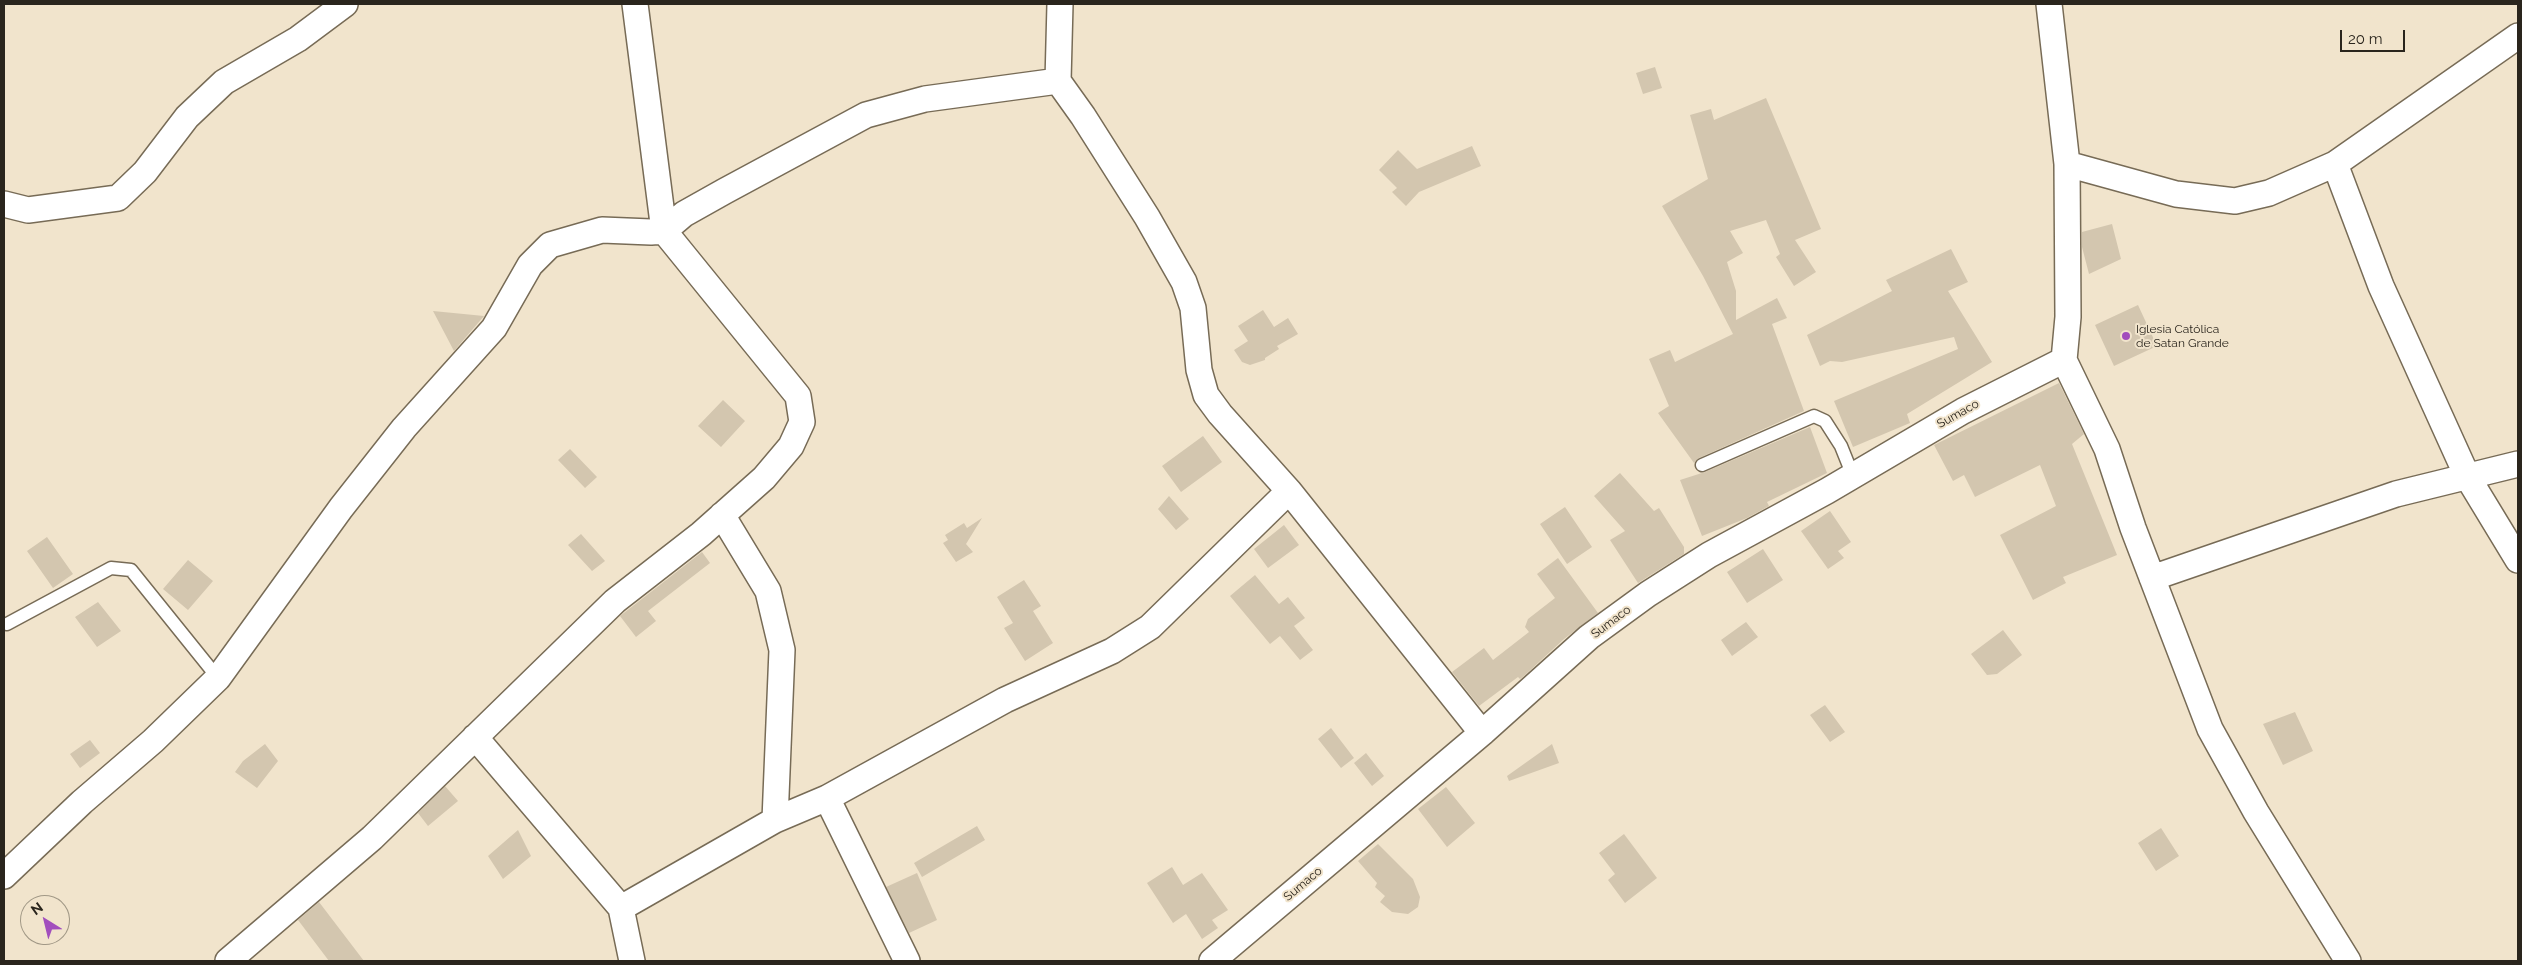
<!DOCTYPE html>
<html>
<head>
<meta charset="utf-8">
<style>
  body { margin:0 }
  #map { position:relative; width:2522px; height:965px; overflow:hidden; background:#f1e4cc; font-family:Raleway,sans-serif }
  canvas { display:block }
  .frame { position:absolute; inset:0; border:5px solid #2a251d; pointer-events:none }
  .north { position:absolute; left:20px; top:895px; width:50px; height:50px; box-sizing:border-box; background:#f1e4cc; border:1px solid #a19886; border-radius:50%; rotate:324deg; font-size:14px; font-weight:700; line-height:20px; text-align:center; color:#2a251d }
  .north::after { content:''; display:block; margin:auto; width:18px; height:22px; background:#a24ebd; clip-path:polygon(50% 0,100% 100%,50% 72%,0 100%) }
  .scale { position:absolute; left:2340px; top:30px; width:65px; height:22px; box-sizing:border-box; border:2px solid #2a251d; border-top:0; padding-left:6px; font-size:15px; line-height:18px; white-space:nowrap; color:#2a251d; -webkit-text-stroke:4px #f1e4cc; paint-order:stroke }
</style>
</head>
<body>
<div id="map">
<canvas width="2522" height="965"></canvas>
<div class="frame"></div>
<div class="north">N</div>
<div class="scale">20 m</div>
</div>
<script>
const ctx = document.querySelector('canvas').getContext('2d');
ctx.lineJoin = 'round';
function paint(path, color) { ctx.fillStyle = color; ctx.fill(path, 'evenodd'); }
const toPath = rows => new Path2D(rows.map(r => 'M' + r).join(''));
function stroke(path, color, width, dash) { ctx.strokeStyle = color; ctx.lineWidth = width; ctx.lineCap = dash ? 'butt' : 'round'; ctx.setLineDash(dash || []); ctx.stroke(path); }
function drawText(font, color, halo, rows, align = 'center') {
  ctx.font = font + ' Raleway,sans-serif'; ctx.lineWidth = 4; ctx.setLineDash([]); ctx.textBaseline = 'middle'; ctx.strokeStyle = halo; ctx.fillStyle = color; for (const [text, x, y, turn = 0] of rows) {
    ctx.save(); ctx.translate(x, y); ctx.rotate((+turn || 0) * Math.PI / 180); ctx.textAlign = isNaN(turn) ? turn : align; if (halo) ctx.strokeText(text, 0, 0); ctx.fillText(text, 0, 0); ctx.restore();
  }
}
paint(toPath([
  [1655,67,1662,88,1643,94,1636,73],
  [1766,98,1821,229,1795,240,1816,272,1794,286,1776,257,1780,254,1766,220,1730,231,1743,253,1727,262,1736,291,1736,320,1777,298,1787,318,1772,324,1804,411,1699,458,1694,463,1658,413,1669,406,1649,359,1670,350,1675,362,1733,334,1703,276,1662,206,1708,179,1690,115,1711,109,1714,120],
  [1472,146,1481,166,1419,192,1406,206,1392,192,1397,188,1379,170,1398,150,1417,169],
  [2112,224,2121,259,2089,274,2082,247,2082,232],
  [1951,249,1968,282,1948,291,1992,362,1907,414,1910,423,1853,447,1834,401,1958,349,1954,337,1842,362,1830,361,1820,366,1807,335,1892,291,1886,280],
  [2138,305,2157,346,2114,366,2095,325],
  [1263,310,1274,327,1288,318,1298,334,1277,346,1279,349,1265,358,1265,360,1250,365,1242,362,1234,350,1248,341,1238,326],
  [433,311,484,316,454,351],
  [2059,383,2084,434,2072,444,2117,555,2063,577,2066,583,2033,600,2000,535,2056,506,2040,465,1975,497,1964,475,1953,481,1934,445],
  [723,400,745,421,721,447,698,426],
  [1810,427,1827,473,1767,502,1769,506,1747,518,1702,536,1680,480,1705,472],
  [1203,436,1222,462,1181,492,1162,466],
  [570,449,597,477,585,488,558,460],
  [1620,473,1654,511,1659,508,1684,547,1684,554,1638,583,1610,540,1625,531,1594,496],
  [1169,496,1189,519,1176,530,1158,509],
  [1565,507,1592,547,1567,564,1540,524],
  [1830,511,1851,542,1838,551,1844,558,1828,569,1801,531],
  [982,518,966,544,973,552,956,562,943,543,948,540,945,535,964,523,967,528],
  [1284,525,1299,545,1268,568,1254,549],
  [581,534,605,561,592,571,568,545],
  [47,537,73,574,53,588,27,551],
  [1763,549,1783,580,1747,603,1727,572],
  [702,552,710,563,648,611,656,621,636,637,620,616],
  [1558,558,1598,613,1564,639,1525,675,1520,679,1518,677,1479,706,1452,672,1484,648,1493,660,1529,632,1525,627,1528,619,1555,598,1537,574],
  [188,560,213,581,188,610,163,589],
  [1255,575,1279,604,1288,597,1305,618,1294,626,1313,650,1300,660,1280,636,1270,644,1230,596],
  [1024,580,1041,606,1033,611,1053,643,1025,661,1004,628,1013,623,997,597],
  [98,602,121,631,97,647,75,617],
  [1746,622,1758,637,1732,656,1721,640],
  [2003,630,2022,655,1997,674,1987,675,1971,654],
  [1825,705,1845,732,1830,742,1810,715],
  [2295,712,2313,751,2283,765,2263,724],
  [1331,728,1354,758,1341,768,1318,739],
  [90,740,100,753,80,768,70,754],
  [265,744,278,761,257,788,235,772,243,761],
  [1552,744,1559,763,1509,781,1507,776],
  [1366,753,1384,776,1372,786,1354,763],
  [445,786,458,801,428,826,418,813],
  [1446,787,1475,823,1447,847,1418,809],
  [977,826,985,840,922,877,914,863],
  [2161,828,2179,856,2156,871,2138,843],
  [518,830,531,856,503,879,488,856],
  [1624,834,1657,878,1625,903,1608,880,1615,874,1599,853],
  [1378,844,1413,879,1420,897,1418,907,1408,914,1392,912,1380,902,1385,896,1375,887,1377,883,1358,861],
  [1172,867,1183,885,1202,873,1228,910,1212,920,1218,928,1202,939,1186,914,1173,923,1147,883],
  [917,873,937,920,909,933,886,887],
  [319,902,364,961,329,961,298,920]
]), '#d3c6af');
const service = toPath([
  [1702,465,1814,416,1825,421,1841,446,1853,476],
  [7,624,111,568,131,570,218,678]
]);
const minor = toPath([
  [2049,4,2067,164,2068,317,2064,360,2107,449,2133,528,2210,729,2256,812,2348,961],
  [1058,81,1060,4],
  [2067,164,2176,194,2235,201,2269,193,2335,164,2518,36],
  [2335,164,2381,286,2467,476,2518,560],
  [4,204,28,210,118,198,145,172,187,117,224,82,298,39,345,4],
  [722,515,768,591,782,650,775,820],
  [2152,578,2396,494,2518,464],
  [475,737,621,908,632,961],
  [827,798,907,961],
  [4,876,82,802,153,741,218,678,341,508,404,428,494,328,530,265,550,245,602,230,651,232,664,231,684,214,725,191,866,115,925,99,1058,81,1083,116,1147,217,1184,282,1193,308,1199,370,1206,395,1220,414,1289,491,1482,733],
  [621,908,775,820,827,798,1005,700,1112,651,1150,627,1289,491],
  [228,961,372,838,615,601,701,534,764,478,791,446,802,422,798,396,664,231,635,4],
  [1212,961,1482,733,1589,637,1648,594,1709,555,1827,491,1963,411,2064,360]
]);
stroke(service, '#776b56', 15);
stroke(minor, '#776b56', 28);
stroke(service, '#fff', 12);
stroke(minor, '#fff', 25);
for (const [x, y, r, color] of [
  [2126,336,5,"#a24ebd"]
]) { const dot = new Path2D(); dot.arc(x, y, r, 0, 2 * Math.PI); ctx.fillStyle = color; ctx.fill(dot); stroke(dot, '#f1e4cc', 2); }
drawText('12px', '#2a251d', '#f1e4cc', [
  ["Iglesia Católica",2136,329],
  ["de Satan Grande",2136,343]
], 'left');
drawText('12px', '#2a251d', '#f1e4cc', [
  ["Sumaco",1958,414,-29],
  ["Sumaco",1611,622,-37],
  ["Sumaco",1303,884,-40]
]);
</script>
</body>
</html>
